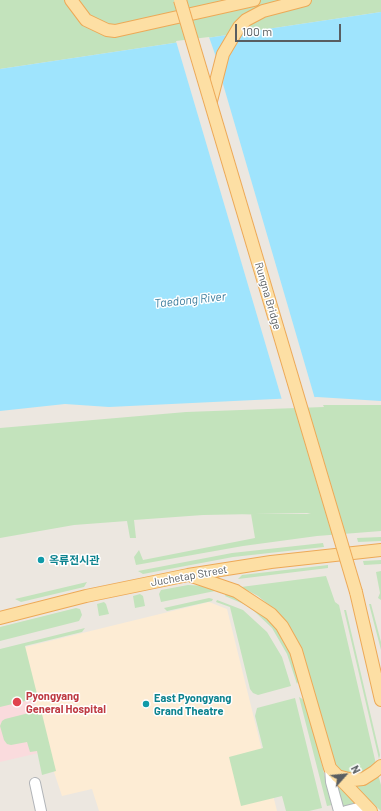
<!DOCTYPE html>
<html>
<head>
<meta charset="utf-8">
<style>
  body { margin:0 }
  #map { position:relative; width:381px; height:811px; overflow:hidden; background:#ece7e0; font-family:Barlow,sans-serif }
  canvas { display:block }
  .north { position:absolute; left:325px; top:755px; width:40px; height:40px; -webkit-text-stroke:3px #fff; paint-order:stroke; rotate:63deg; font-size:11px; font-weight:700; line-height:16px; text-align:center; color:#595e61 }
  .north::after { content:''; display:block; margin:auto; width:14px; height:18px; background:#595e61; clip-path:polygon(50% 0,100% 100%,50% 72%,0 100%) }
  .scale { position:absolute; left:235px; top:24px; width:106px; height:18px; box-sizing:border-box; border:2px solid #595e61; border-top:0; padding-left:5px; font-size:12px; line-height:14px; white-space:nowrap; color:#595e61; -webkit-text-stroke:3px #fff; paint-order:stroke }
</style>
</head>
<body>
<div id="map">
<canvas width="381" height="811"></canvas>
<div class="north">N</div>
<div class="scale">100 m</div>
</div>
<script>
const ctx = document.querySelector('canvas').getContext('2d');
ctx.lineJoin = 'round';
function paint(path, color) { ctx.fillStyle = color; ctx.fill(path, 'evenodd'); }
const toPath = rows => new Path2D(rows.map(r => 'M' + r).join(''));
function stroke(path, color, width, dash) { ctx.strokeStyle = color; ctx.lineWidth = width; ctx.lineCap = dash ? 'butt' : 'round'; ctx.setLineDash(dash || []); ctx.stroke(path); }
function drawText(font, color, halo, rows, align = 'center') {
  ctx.font = font + ' Barlow,"Noto Sans KR",sans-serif'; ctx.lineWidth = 3; ctx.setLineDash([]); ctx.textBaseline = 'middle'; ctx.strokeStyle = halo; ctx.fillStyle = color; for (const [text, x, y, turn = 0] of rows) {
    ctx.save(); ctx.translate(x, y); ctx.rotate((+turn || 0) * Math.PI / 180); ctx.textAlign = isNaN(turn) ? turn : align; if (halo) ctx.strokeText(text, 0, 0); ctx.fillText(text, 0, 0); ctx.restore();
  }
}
paint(toPath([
  [209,602,227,609,277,811,99,811,92,789,62,796,47,751,21,648]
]), '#fdecd4');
paint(toPath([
  [21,648,47,751,0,762,0,653]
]), '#fadbdd');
paint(toPath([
  [0,0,381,0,381,12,0,69],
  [323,405,381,405,381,531,317,536,243,546,136,565,134,557,139,550,143,560,255,538,251,514,311,514,307,513,203,515,134,520,136,538,130,538,127,521,74,525,0,538,0,428,186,412,324,407],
  [381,537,381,541,358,542,357,538],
  [323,543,324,547,233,557,143,574,138,571,232,553],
  [381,560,381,564,364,565,363,561],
  [328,565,328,568,238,579,242,575],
  [381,571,381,600,378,598,380,593,376,572],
  [326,576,335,602,339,605,376,764,364,773,352,776,335,768,275,610,258,596,241,587],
  [87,582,84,587,21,602,15,599],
  [188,585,208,586,219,589,215,591,161,602,159,594,161,590],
  [140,594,143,596,145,606,135,608,133,596],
  [226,594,248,601,275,625,291,653,299,680,297,684,287,654,272,628,254,611,246,605,225,596],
  [209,598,213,599,212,601,167,611,164,608],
  [217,600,243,610,267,632,282,657,291,686,258,695,253,693,250,689,230,607,216,602],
  [104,602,106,604,109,614,99,616,97,604],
  [369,604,371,604,381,642,381,650],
  [76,608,80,609,82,615,79,621,0,641,0,627],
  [344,610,346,610,380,755,379,759],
  [85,628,82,632,25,646,38,698,0,707,0,649],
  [299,697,306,701,332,805,327,806],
  [295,698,322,808,309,811,286,811,282,796,241,806,229,757,263,748,255,716,257,708],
  [37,711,38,715,42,714,56,771,42,775,37,751,30,752,27,742,11,745,7,744,4,740,0,726,2,721,5,719],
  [378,774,381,785,381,811,354,786],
  [337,783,356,803,343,809]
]), '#c3e3bc');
paint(toPath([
  [381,12,381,401,317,397,109,407,65,404,0,411,0,69]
]), '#9fe4fd');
paint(toPath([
  [228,34,231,48,224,71,223,84,315,399,282,400,176,41,209,37,216,57]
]), '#ece7e0');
const minor = toPath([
  [330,768,331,782,339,811],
  [35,783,41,811],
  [346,811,366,806]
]);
const major = toPath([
  [71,0,86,20,107,30,115,31,254,0],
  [211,101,223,54,239,27,246,20,263,11,305,0],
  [192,576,236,591,271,614,282,626,296,651,330,768,371,811],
  [356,592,381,700],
  [0,618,86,596,188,575,271,562,381,550],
  [337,776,353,780,363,779,374,772,381,766]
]);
stroke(minor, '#b1b4b8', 12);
stroke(major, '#eda957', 14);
stroke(minor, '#fff', 10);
stroke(major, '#fddfa4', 12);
const majorBridge = toPath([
  [180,0,356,592]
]);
stroke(majorBridge, '#eda957', 14, []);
stroke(majorBridge, '#fddfa4', 12);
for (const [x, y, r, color] of [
  [41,560,4,"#0f9aa8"],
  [17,702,5,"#e0444e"],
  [146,704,4,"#0f9aa8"]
]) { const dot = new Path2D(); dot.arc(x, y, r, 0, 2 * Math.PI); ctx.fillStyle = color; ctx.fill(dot); stroke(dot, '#fff', 1.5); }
drawText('11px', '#595e61', '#fff', [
  ["Rungna Bridge",268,296,74],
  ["Juchetap Street",189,576,-10]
]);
drawText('bold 11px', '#0d838f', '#fff', [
  ["옥류전시관",49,560],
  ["East Pyongyang",154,698],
  ["Grand Theatre",154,711]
], 'left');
drawText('bold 11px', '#be3a42', '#fff', [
  ["Pyongyang",26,696],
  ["General Hospital",26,709]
], 'left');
drawText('italic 12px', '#397b9c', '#fff', [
  ["Taedong River",190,300,-6]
]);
</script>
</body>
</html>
